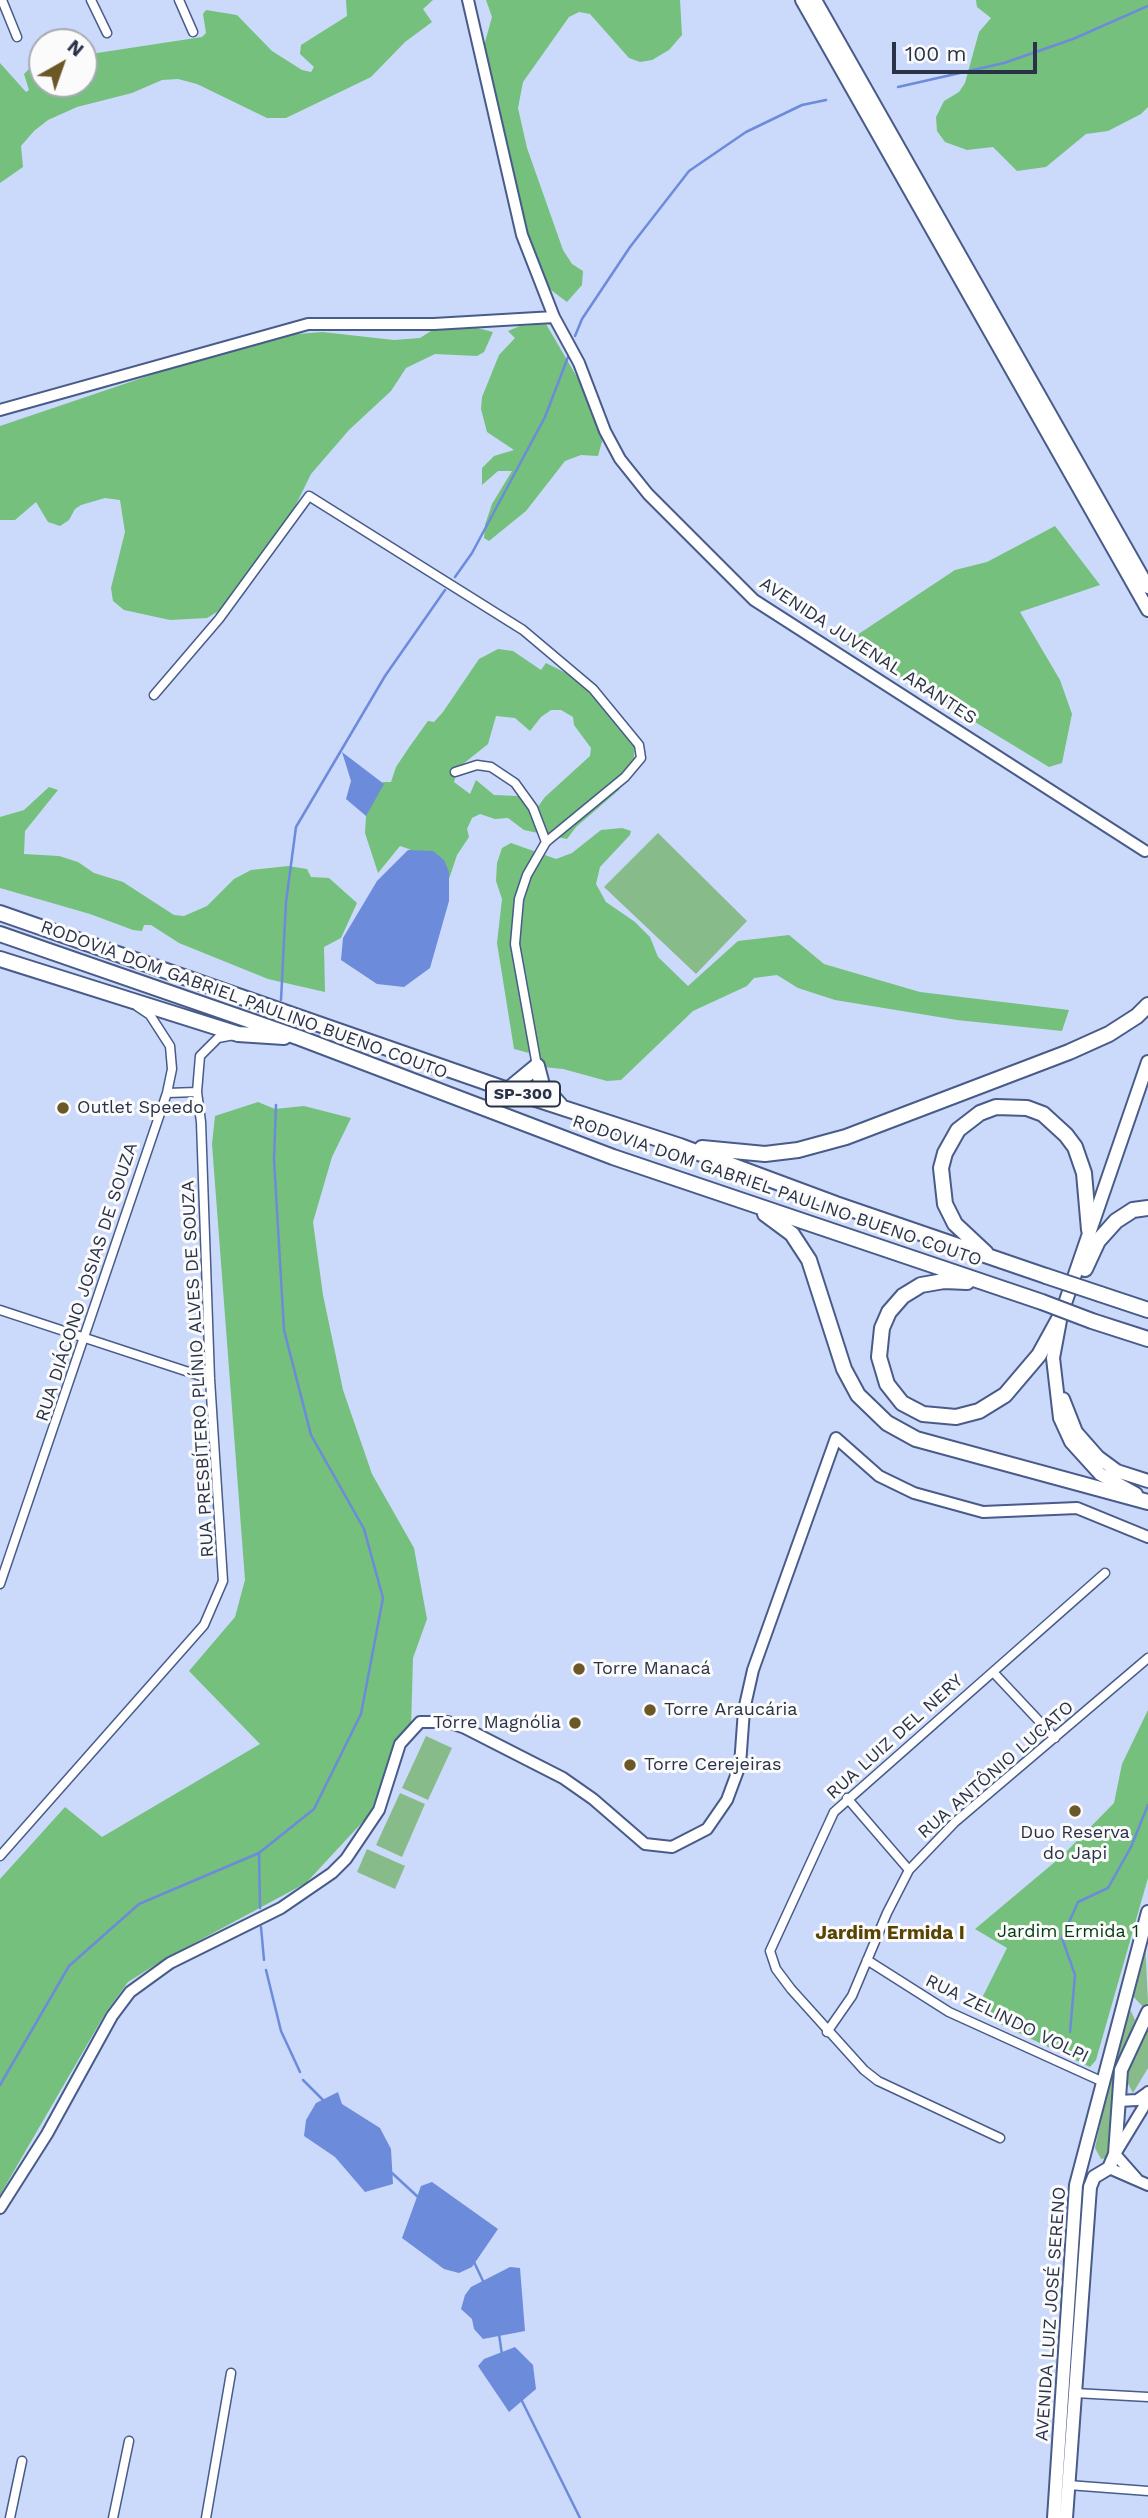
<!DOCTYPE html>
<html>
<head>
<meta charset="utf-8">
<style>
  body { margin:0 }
  #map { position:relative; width:1148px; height:2518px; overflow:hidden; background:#cbdafa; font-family:"Work Sans",sans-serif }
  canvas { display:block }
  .north { position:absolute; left:28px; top:28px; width:70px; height:70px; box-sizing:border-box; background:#fbfbfb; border:2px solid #a7abb3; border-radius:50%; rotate:40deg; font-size:19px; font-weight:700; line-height:28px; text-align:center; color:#293247 }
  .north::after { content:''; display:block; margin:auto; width:24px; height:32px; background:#6c5726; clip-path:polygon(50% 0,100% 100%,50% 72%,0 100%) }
  .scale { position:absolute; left:892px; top:42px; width:145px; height:32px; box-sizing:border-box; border:4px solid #293247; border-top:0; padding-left:9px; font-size:21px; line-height:24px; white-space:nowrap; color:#293247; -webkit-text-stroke:5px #fbfbfb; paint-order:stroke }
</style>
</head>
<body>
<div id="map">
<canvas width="1148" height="2518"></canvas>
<div class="north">N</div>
<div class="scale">100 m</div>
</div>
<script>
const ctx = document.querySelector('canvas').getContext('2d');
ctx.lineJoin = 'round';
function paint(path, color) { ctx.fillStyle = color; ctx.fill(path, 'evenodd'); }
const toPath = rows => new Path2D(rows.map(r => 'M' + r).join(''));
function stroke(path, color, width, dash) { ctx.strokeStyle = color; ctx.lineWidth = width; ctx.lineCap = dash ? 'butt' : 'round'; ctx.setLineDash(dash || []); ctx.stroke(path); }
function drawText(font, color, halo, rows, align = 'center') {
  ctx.font = font + ' "Work Sans",sans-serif'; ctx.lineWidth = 6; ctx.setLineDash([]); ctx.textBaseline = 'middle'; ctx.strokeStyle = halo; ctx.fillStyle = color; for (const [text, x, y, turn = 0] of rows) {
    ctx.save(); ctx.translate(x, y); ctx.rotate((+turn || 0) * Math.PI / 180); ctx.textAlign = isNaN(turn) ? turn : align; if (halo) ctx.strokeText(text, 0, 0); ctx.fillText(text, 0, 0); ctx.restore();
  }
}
paint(toPath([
  [658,833,747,921,696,974,604,887],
  [426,1736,452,1748,428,1800,402,1788],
  [400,1793,425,1804,402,1857,376,1845],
  [367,1849,405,1866,395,1889,357,1872],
  [1145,1939,1148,2003,1144,2008,1131,1994],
  [1131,2011,1135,2020,1112,2088,1112,2151,1108,2158,1101,2159,1095,2148,1111,2073,1126,2014],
  [1148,2026,1148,2068,1133,2093,1126,2080,1129,2065]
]), '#87bc8a');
paint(toPath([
  [346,0,433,0,423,9,432,22,405,42,371,77,286,118,267,118,197,84,178,79,162,80,132,93,77,107,48,120,34,131,21,146,23,167,0,183,0,63,26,92,29,90,24,74,29,69,42,70,42,84,84,84,84,55,202,37,206,33,203,14,206,10,237,15,272,51,302,70,311,72,314,67,300,54,301,45,347,16],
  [486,0,680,0,682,35,669,50,652,60,640,62,629,58,590,14,579,12,569,17,523,82,518,108,527,148,563,250,572,264,583,271,582,285,567,302,547,287,535,269,482,53,492,17],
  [976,0,1148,0,1148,107,1141,114,1108,131,1086,134,1046,167,1017,171,993,147,967,150,945,142,937,131,936,117,944,101,959,92,965,83,979,32,991,18,977,7],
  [546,324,598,413,604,434,598,456,581,455,565,461,526,511,489,541,484,538,485,525,492,504,512,471,498,471,482,485,482,468,494,456,514,450,487,432,481,409,482,397,499,355,515,338,508,331,520,326],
  [477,328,493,332,484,352,477,356,435,354,406,368,391,391,349,430,311,474,282,533,243,589,220,610,207,618,170,620,124,610,113,601,111,588,125,532,120,500,105,498,81,505,75,509,69,520,60,526,48,522,36,502,15,520,0,520,0,426,198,359,286,335,322,332,394,340,420,338,431,331,442,329],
  [1055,526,1100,585,1020,612,1060,680,1072,714,1062,763,1049,767,845,643,955,570,987,562],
  [498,649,513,651,541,670,546,663,590,685,634,746,634,762,619,790,576,827,567,839,524,830,508,818,495,819,480,814,472,818,467,829,469,837,457,855,447,885,409,849,400,846,378,873,365,833,367,800,383,782,391,782,396,767,410,746,428,721,434,722,443,712,479,659],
  [551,710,561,710,573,717,574,725,591,748,590,756,545,797,537,808,530,809,518,796,494,795,476,780,470,794,454,782,458,768,488,744,496,716,515,718,530,731,541,717],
  [49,787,58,790,25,831,24,854,59,856,78,862,94,873,123,882,174,915,184,916,207,906,234,879,251,870,288,866,307,869,311,877,329,878,357,903,341,938,324,947,325,992,268,979,179,943,151,925,144,925,142,931,133,930,90,914,0,888,0,817,24,810],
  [622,828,631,831,630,835,600,867,596,884,606,902,635,922,650,937,658,957,688,986,738,941,789,935,824,964,920,992,1069,1010,1062,1031,957,1020,835,1000,798,988,777,975,754,978,747,986,693,1011,621,1080,607,1081,563,1069,533,1066,529,1053,514,1049,497,943,502,899,496,881,497,863,502,848,511,843,556,859,572,853,601,830],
  [258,1102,275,1109,304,1106,351,1118,332,1157,313,1222,323,1295,343,1390,372,1474,414,1548,427,1619,413,1658,411,1729,395,1746,370,1814,306,1883,163,1960,128,1982,106,2012,0,2195,0,1879,65,1807,102,1837,260,1744,189,1671,235,1617,245,1580,212,1144,215,1116],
  [1148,1710,1148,1878,1096,2060,1090,2067,975,2012,1007,1948,975,1929,1062,1856,1114,1803,1122,1764]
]), '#74c07c');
paint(toPath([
  [342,752,384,784,366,816,346,799,351,781],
  [408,850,433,851,444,860,449,872,449,901,430,968,404,987,377,984,341,960,343,938,377,881],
  [338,2092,342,2104,380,2128,391,2149,393,2184,365,2192,335,2157,304,2136,306,2120,316,2103],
  [432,2182,498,2229,472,2267,459,2273,444,2269,402,2238,421,2186],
  [510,2267,520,2268,525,2331,483,2339,474,2329,472,2319,461,2309,465,2295,471,2287],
  [515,2347,533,2365,536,2389,509,2412,478,2366,484,2359]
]), '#6c8bda');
stroke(toPath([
  [898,87,1004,63,1073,39,1148,6],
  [575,336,582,319,630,247,689,171,746,132,802,105,826,100],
  [455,577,472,553,545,417,568,357],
  [281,1000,286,902,296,827,385,676,445,590],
  [259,1853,260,1908],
  [261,1927,264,1960],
  [266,1970,281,2031,300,2072],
  [1070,2032,1075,1975,1062,1938,1078,1902,1108,1888,1131,1847,1148,1805],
  [303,2080,323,2100],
  [0,2085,69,1966,139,1904,259,1853,314,1809,361,1714,383,1598,364,1529,311,1435,284,1330,274,1159,276,1105],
  [392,2173,418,2197],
  [474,2262,483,2281],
  [499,2334,502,2355],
  [521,2399,580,2518]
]), '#6c8bda', 2.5);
const street = toPath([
  [2,0,17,37],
  [91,0,107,33],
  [179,0,193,32],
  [154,695,219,619,309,496,523,630,593,689,639,745,641,758,625,777,546,842,527,875,519,899,515,944,537,1066],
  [455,772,477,765,491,767,515,783,533,808,546,842],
  [167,1093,197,1092],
  [0,1310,210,1379],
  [0,1584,167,1093,172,1069,170,1046,150,1015,138,1007],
  [993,1672,1055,1738],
  [847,1798,909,1870],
  [0,1856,204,1625,223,1581,210,1379,201,1122,197,1092,200,1056,218,1038,234,1035],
  [867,1960,949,2012,1101,2081],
  [827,2032,852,1996,887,1913,909,1870,955,1822,1148,1658],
  [1000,2138,878,2081,864,2070,791,1989,776,1969,770,1951,834,1812,1105,1573],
  [1075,2393,1148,2397],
  [1068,2485,1148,2491],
  [10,2518,22,2461],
  [113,2518,129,2441],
  [206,2518,231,2373]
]);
const secondary = toPath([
  [468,0,522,235,554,317,579,363,605,431,620,459,648,494,754,600,1145,851],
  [0,410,308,324,434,324,554,317],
  [1118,2101,1137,2100,1147,2093],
  [1109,2168,1148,2185],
  [1137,2179,1115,2154,1143,2108,1148,2092],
  [0,2208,47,2134,112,2016,130,1992,170,1963,281,1908,332,1873,346,1859,379,1810,400,1744,420,1722,448,1722,465,1728,563,1778,593,1799,645,1844,672,1847,707,1829,727,1800,740,1765,744,1710,753,1670,836,1438,879,1476,914,1493,983,1512,1077,1508,1148,1537]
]);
const primary = toPath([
  [802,0,1148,610],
  [815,0,1148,587],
  [1063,1399,1076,1432,1098,1457,1117,1471,1148,1481],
  [1136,1494,1100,1474,1071,1442,1060,1418,1053,1358,1061,1315,1148,1062],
  [1054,2518,1076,2185,1148,1912],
  [1066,2518,1090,2187,1094,2177,1109,2168,1115,2154,1121,2070,1148,2012]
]);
const highway = toPath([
  [0,913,508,1090,680,1146,836,1204,1046,1276],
  [0,934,300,1038,613,1157,1042,1302],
  [0,959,238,1034,284,1037],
  [537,1066,542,1085,560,1105],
  [508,1090,537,1066],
  [702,1148,765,1154,798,1150,846,1137,1069,1052,1109,1034,1137,1016,1148,1005],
  [765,1214,792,1234,809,1260,844,1369,858,1395,887,1423,916,1439,1148,1502],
  [986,1253,955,1224,945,1204,941,1168,945,1153,958,1130,980,1113,996,1107,1027,1108,1043,1114,1066,1135,1075,1147,1084,1173,1089,1230],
  [1085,1269,1098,1241,1116,1221,1133,1210,1148,1208],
  [967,1282,944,1281,921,1285,903,1296,889,1312,882,1328,879,1357,887,1384,902,1403,923,1414,956,1417,979,1411,1005,1395,1039,1355,1061,1315],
  [1100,1294,1148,1310],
  [1092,1321,1148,1339]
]);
stroke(street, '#485b89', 11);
stroke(secondary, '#485b89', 14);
stroke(primary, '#485b89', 16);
stroke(highway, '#485b89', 18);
stroke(street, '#fff', 8);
stroke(secondary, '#fff', 10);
stroke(primary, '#fff', 12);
stroke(highway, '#fff', 14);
const highwayBridge = toPath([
  [1046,1276,1100,1294],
  [1042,1302,1092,1321]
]);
stroke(highwayBridge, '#485b89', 18, []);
stroke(highwayBridge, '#fff', 14);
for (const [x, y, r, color] of [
  [63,1108,7,"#6c5726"],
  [579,1669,7,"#6c5726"],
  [650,1710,7,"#6c5726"],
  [575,1723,7,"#6c5726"],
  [630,1765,7,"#6c5726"],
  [1075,1811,7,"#6c5726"]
]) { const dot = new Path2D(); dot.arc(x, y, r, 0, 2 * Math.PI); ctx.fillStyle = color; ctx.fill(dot); stroke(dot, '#fbfbfb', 2.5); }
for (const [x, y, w] of [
  [523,1094,74]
]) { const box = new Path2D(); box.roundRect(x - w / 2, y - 12.5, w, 25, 5); ctx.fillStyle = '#fbfbfb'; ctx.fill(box); stroke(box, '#293247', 2); }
drawText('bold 16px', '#293247', null, [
  ["SP-300",523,1094]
]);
drawText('18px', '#293247', '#fbfbfb', [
  ["AVENIDA JUVENAL ARANTES",868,651,33],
  ["RODOVIA DOM GABRIEL PAULINO BUENO COUTO",244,1000,20],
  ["RODOVIA DOM GABRIEL PAULINO BUENO COUTO",777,1191,19],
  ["RUA DIÁCONO JOSIAS DE SOUZA",87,1282,-72],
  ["RUA PRESBÍTERO PLÍNIO ALVES DE SOUZA",198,1369,-93],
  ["RUA LUIZ DEL NERY",895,1737,-42],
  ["RUA ANTÔNIO LUCATO",996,1770,-41],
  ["RUA ZELINDO VOLPI",1007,2019,26],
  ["AVENIDA LUIZ JOSÉ SERENO",1051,2314,-86]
]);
drawText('18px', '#293247', '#fbfbfb', [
  ["Outlet Speedo",77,1108],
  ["Torre Manacá",593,1669],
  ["Torre Araucária",664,1710],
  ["Torre Magnólia",561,1723,"right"],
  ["Torre Cerejeiras",644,1765],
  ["Duo Reserva",1075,1833,"center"],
  ["do Japi",1075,1854,"center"]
], 'left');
drawText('18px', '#003a0e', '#fbfbfb', [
  ["Jardim Ermida 1",1068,1932]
]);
drawText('bold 19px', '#5a4403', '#fbfbfb', [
  ["Jardim Ermida I",890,1933]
]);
</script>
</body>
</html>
